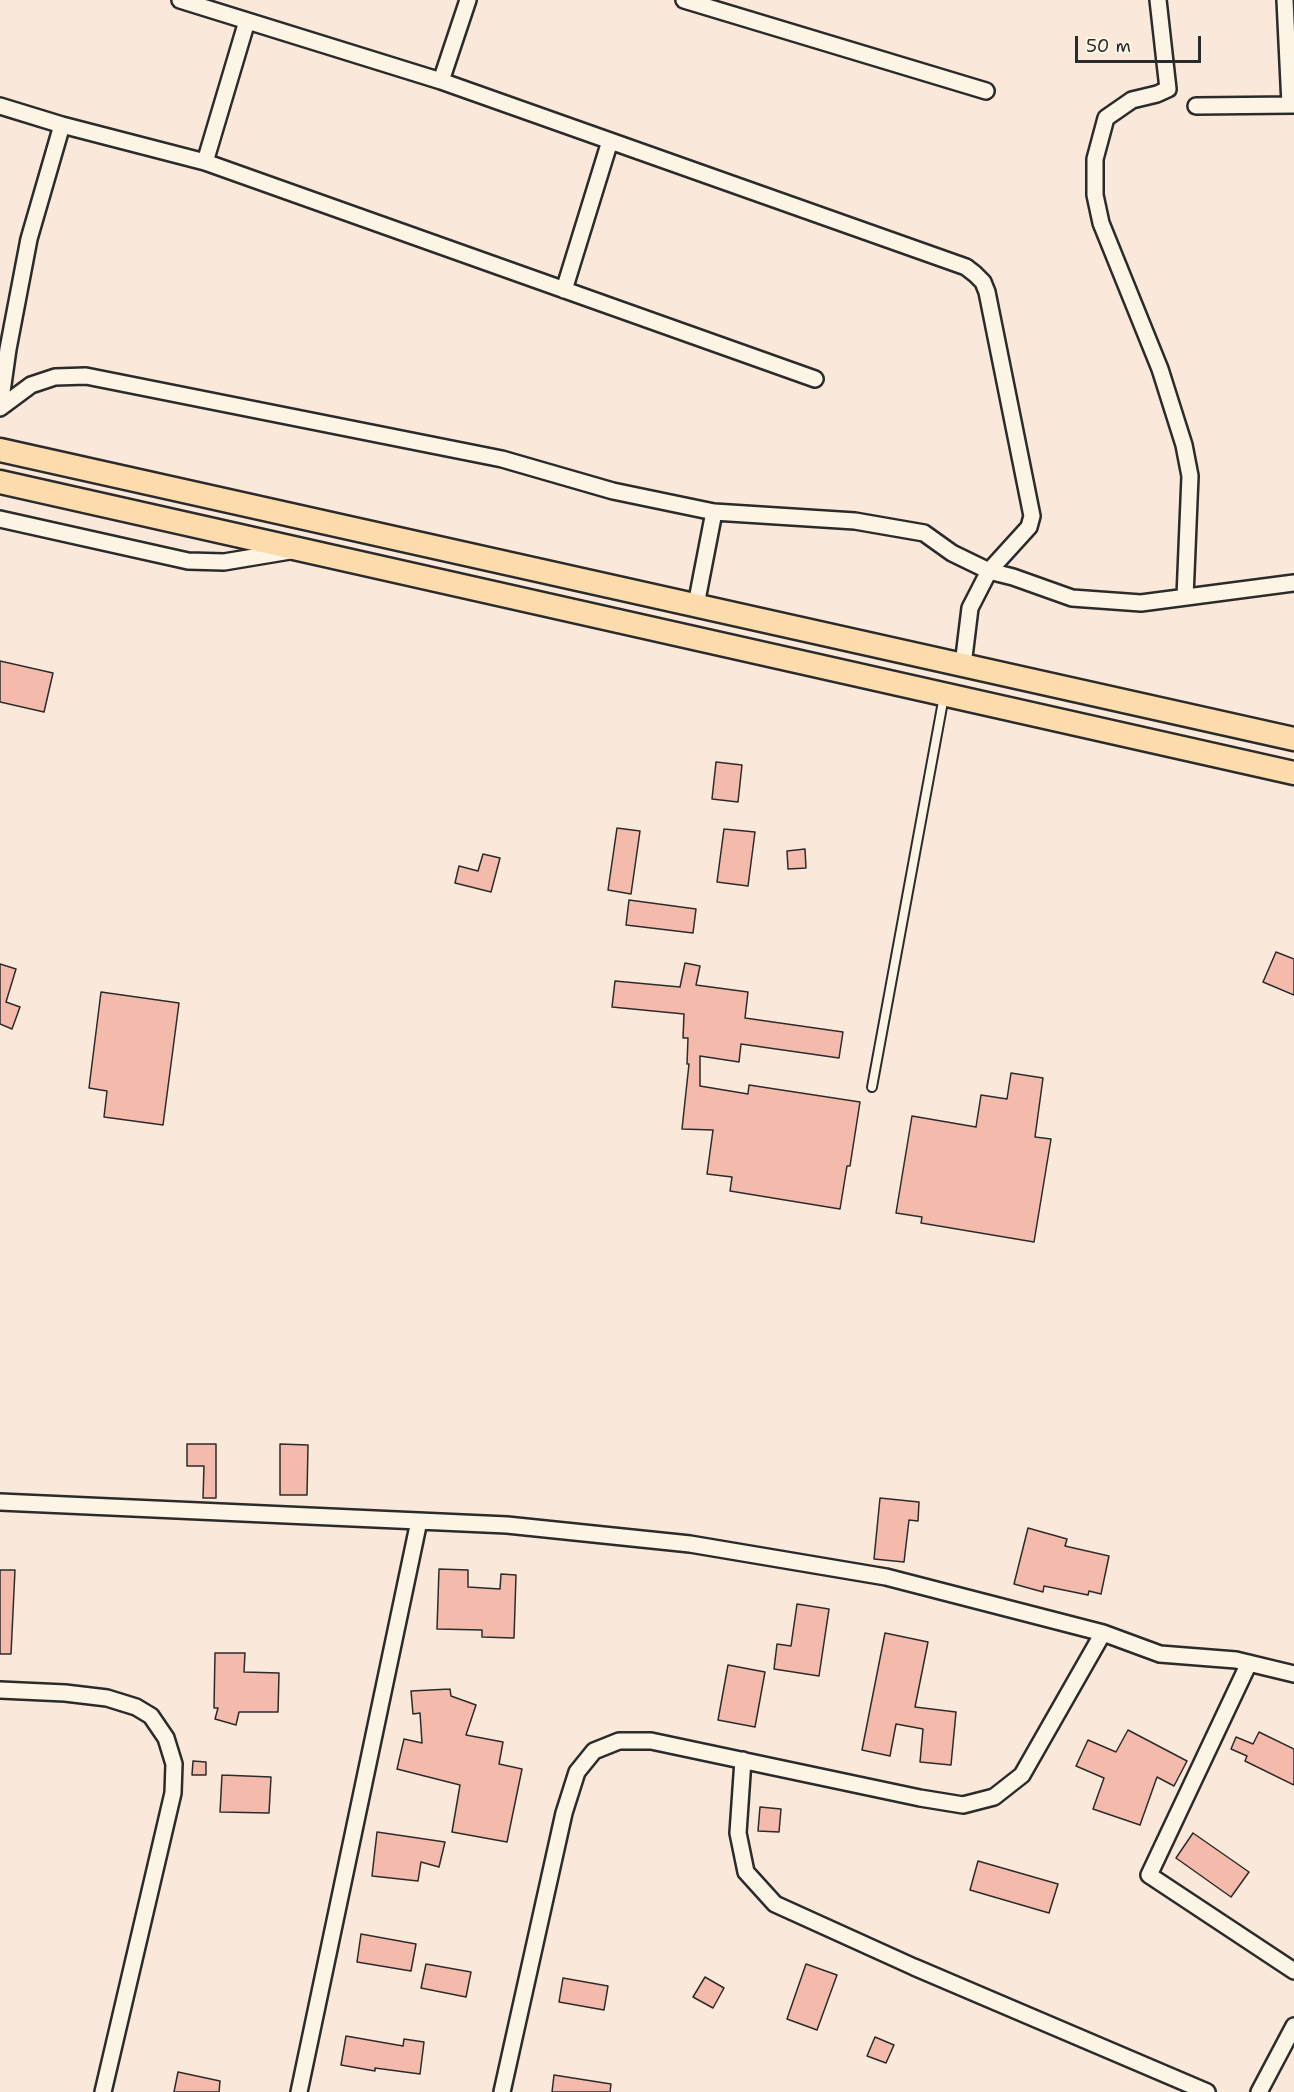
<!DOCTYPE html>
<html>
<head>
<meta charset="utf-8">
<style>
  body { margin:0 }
  #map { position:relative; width:1294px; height:2092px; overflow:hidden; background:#fae9da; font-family:"Shantell Sans",sans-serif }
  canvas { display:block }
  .scale { position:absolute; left:1075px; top:36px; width:126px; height:27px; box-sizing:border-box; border:3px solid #2b2b2b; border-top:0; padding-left:8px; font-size:18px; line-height:21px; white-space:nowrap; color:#2b2b2b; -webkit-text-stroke:4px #fcf5e5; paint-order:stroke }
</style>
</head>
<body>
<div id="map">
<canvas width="1294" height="2092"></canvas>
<div class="scale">50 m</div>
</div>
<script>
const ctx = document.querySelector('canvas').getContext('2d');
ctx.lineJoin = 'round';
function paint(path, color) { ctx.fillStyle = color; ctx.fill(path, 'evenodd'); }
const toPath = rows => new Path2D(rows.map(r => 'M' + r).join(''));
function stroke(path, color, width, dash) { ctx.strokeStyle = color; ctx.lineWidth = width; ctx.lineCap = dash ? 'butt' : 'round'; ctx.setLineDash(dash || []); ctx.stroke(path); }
const building = toPath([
  [0,661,53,673,44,712,0,702,0,661],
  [716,762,742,765,738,802,712,799,716,762],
  [617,828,640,831,631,894,608,890,617,828],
  [724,829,755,832,748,886,717,882,724,829],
  [805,849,806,868,788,869,787,851,805,849],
  [483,854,500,858,491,892,455,883,459,866,478,871,483,854],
  [629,900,696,909,693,933,626,925,629,900],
  [1276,952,1294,959,1294,995,1263,982,1276,952],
  [685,963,700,966,696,985,748,992,745,1018,843,1032,839,1058,741,1044,739,1062,700,1056,700,1086,748,1094,749,1085,860,1102,850,1166,847,1166,840,1209,730,1191,732,1177,707,1174,713,1130,682,1129,689,1064,687,1064,688,1038,683,1038,684,1014,612,1007,615,981,680,987,685,963],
  [0,964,16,969,6,1002,20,1007,12,1029,0,1024,0,964],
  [101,992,179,1003,163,1125,104,1117,107,1091,89,1088,101,992],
  [1011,1073,1043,1078,1035,1137,1051,1139,1034,1242,921,1223,922,1217,896,1213,912,1116,976,1127,981,1095,1007,1099,1011,1073],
  [187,1444,216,1444,216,1498,203,1498,204,1466,187,1466,187,1444],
  [280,1444,308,1445,307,1495,280,1495,280,1444],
  [880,1498,919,1502,918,1521,909,1520,904,1562,874,1559,880,1498],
  [1028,1528,1067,1539,1065,1546,1109,1556,1101,1594,1089,1591,1088,1595,1044,1586,1043,1592,1014,1584,1028,1528],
  [439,1569,468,1570,468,1587,500,1589,501,1574,516,1575,514,1638,482,1637,482,1630,437,1629,439,1569],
  [0,1570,15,1570,11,1654,0,1654,0,1570],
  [797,1604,829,1609,819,1676,774,1669,777,1644,791,1646,797,1604],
  [885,1633,928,1642,915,1707,956,1712,951,1765,920,1762,923,1729,896,1724,890,1756,862,1750,885,1633],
  [215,1653,245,1653,244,1672,279,1673,278,1712,239,1712,236,1725,215,1719,218,1708,214,1708,215,1653],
  [728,1665,765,1672,755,1727,718,1720,728,1665],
  [450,1689,451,1696,476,1705,466,1735,503,1742,499,1764,522,1769,507,1842,452,1832,460,1785,397,1769,404,1739,422,1743,420,1713,413,1714,411,1691,450,1689],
  [1128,1730,1187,1761,1174,1786,1157,1777,1140,1825,1093,1809,1104,1778,1076,1766,1088,1740,1116,1752,1128,1730],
  [1259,1732,1294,1749,1294,1785,1245,1761,1247,1756,1231,1749,1236,1737,1253,1744,1259,1732],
  [193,1761,206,1762,206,1775,192,1775,193,1761],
  [222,1775,271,1777,269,1813,220,1812,222,1775],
  [760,1807,781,1809,779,1832,758,1831,760,1807],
  [377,1832,445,1842,439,1867,421,1862,418,1881,372,1876,377,1832],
  [1193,1833,1249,1872,1231,1897,1176,1858,1193,1833],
  [978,1861,1058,1884,1049,1913,970,1890,978,1861],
  [361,1934,416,1944,411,1971,357,1962,361,1934],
  [426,1964,471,1972,466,1997,421,1988,426,1964],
  [806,1964,837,1975,817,2030,787,2019,806,1964],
  [705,1977,724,1988,713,2008,693,1997,705,1977],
  [563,1978,608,1986,604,2010,559,2002,563,1978],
  [346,2036,403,2046,404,2039,424,2042,420,2074,375,2068,375,2071,341,2065,346,2036],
  [875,2037,894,2045,886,2063,867,2056,875,2037],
  [178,2072,220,2081,219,2092,174,2092,178,2072],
  [554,2075,611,2084,610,2092,552,2092,554,2075]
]);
paint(building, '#f4bbad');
stroke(building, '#2b2b2b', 1.5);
const service = toPath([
  [872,1087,944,696]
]);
const minor = toPath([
  [180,0,441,81,966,267,975,274,983,282,987,292,1032,516,1029,527,989,571,970,608,963,665],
  [684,0,986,91],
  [1158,0,1168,89,1157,94,1132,100,1106,118,1095,159,1095,195,1101,223,1160,369,1184,445,1190,476,1185,597],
  [1285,0,1290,105],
  [441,81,468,0],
  [0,106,62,125,205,162,815,379],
  [1196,106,1294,105],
  [205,162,247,21],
  [564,290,610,141],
  [0,406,8,349,29,239,62,125],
  [0,408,31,385,55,377,86,376,502,459,613,491,714,512,855,521,924,533,952,553,989,571,1013,577,1072,598,1141,603,1294,583],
  [0,519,188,561,224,562,290,551],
  [696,605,714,512],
  [0,1502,507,1525,690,1544,886,1577,1103,1633,1022,1775,994,1797,963,1805,920,1798,651,1741,619,1741,594,1751,577,1772,564,1813,502,2092],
  [1103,1633,1160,1654,1236,1660,1294,1674],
  [1249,1663,1149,1875,1294,1971],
  [0,1690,65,1693,107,1698,136,1707,151,1716,166,1738,174,1764,173,1793,103,2092],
  [743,1760,738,1833,746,1872,775,1904,914,1967,1207,2092],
  [299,2092,419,1521],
  [1259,2092,1294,2026]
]);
const primary = toPath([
  [0,450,1294,739],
  [0,482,1294,773]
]);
stroke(service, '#2b2b2b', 12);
stroke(minor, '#2b2b2b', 20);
stroke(primary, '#2b2b2b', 27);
stroke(service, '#fcf5e5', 8);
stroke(minor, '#fcf5e5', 15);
stroke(primary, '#fcdcac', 22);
</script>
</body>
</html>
